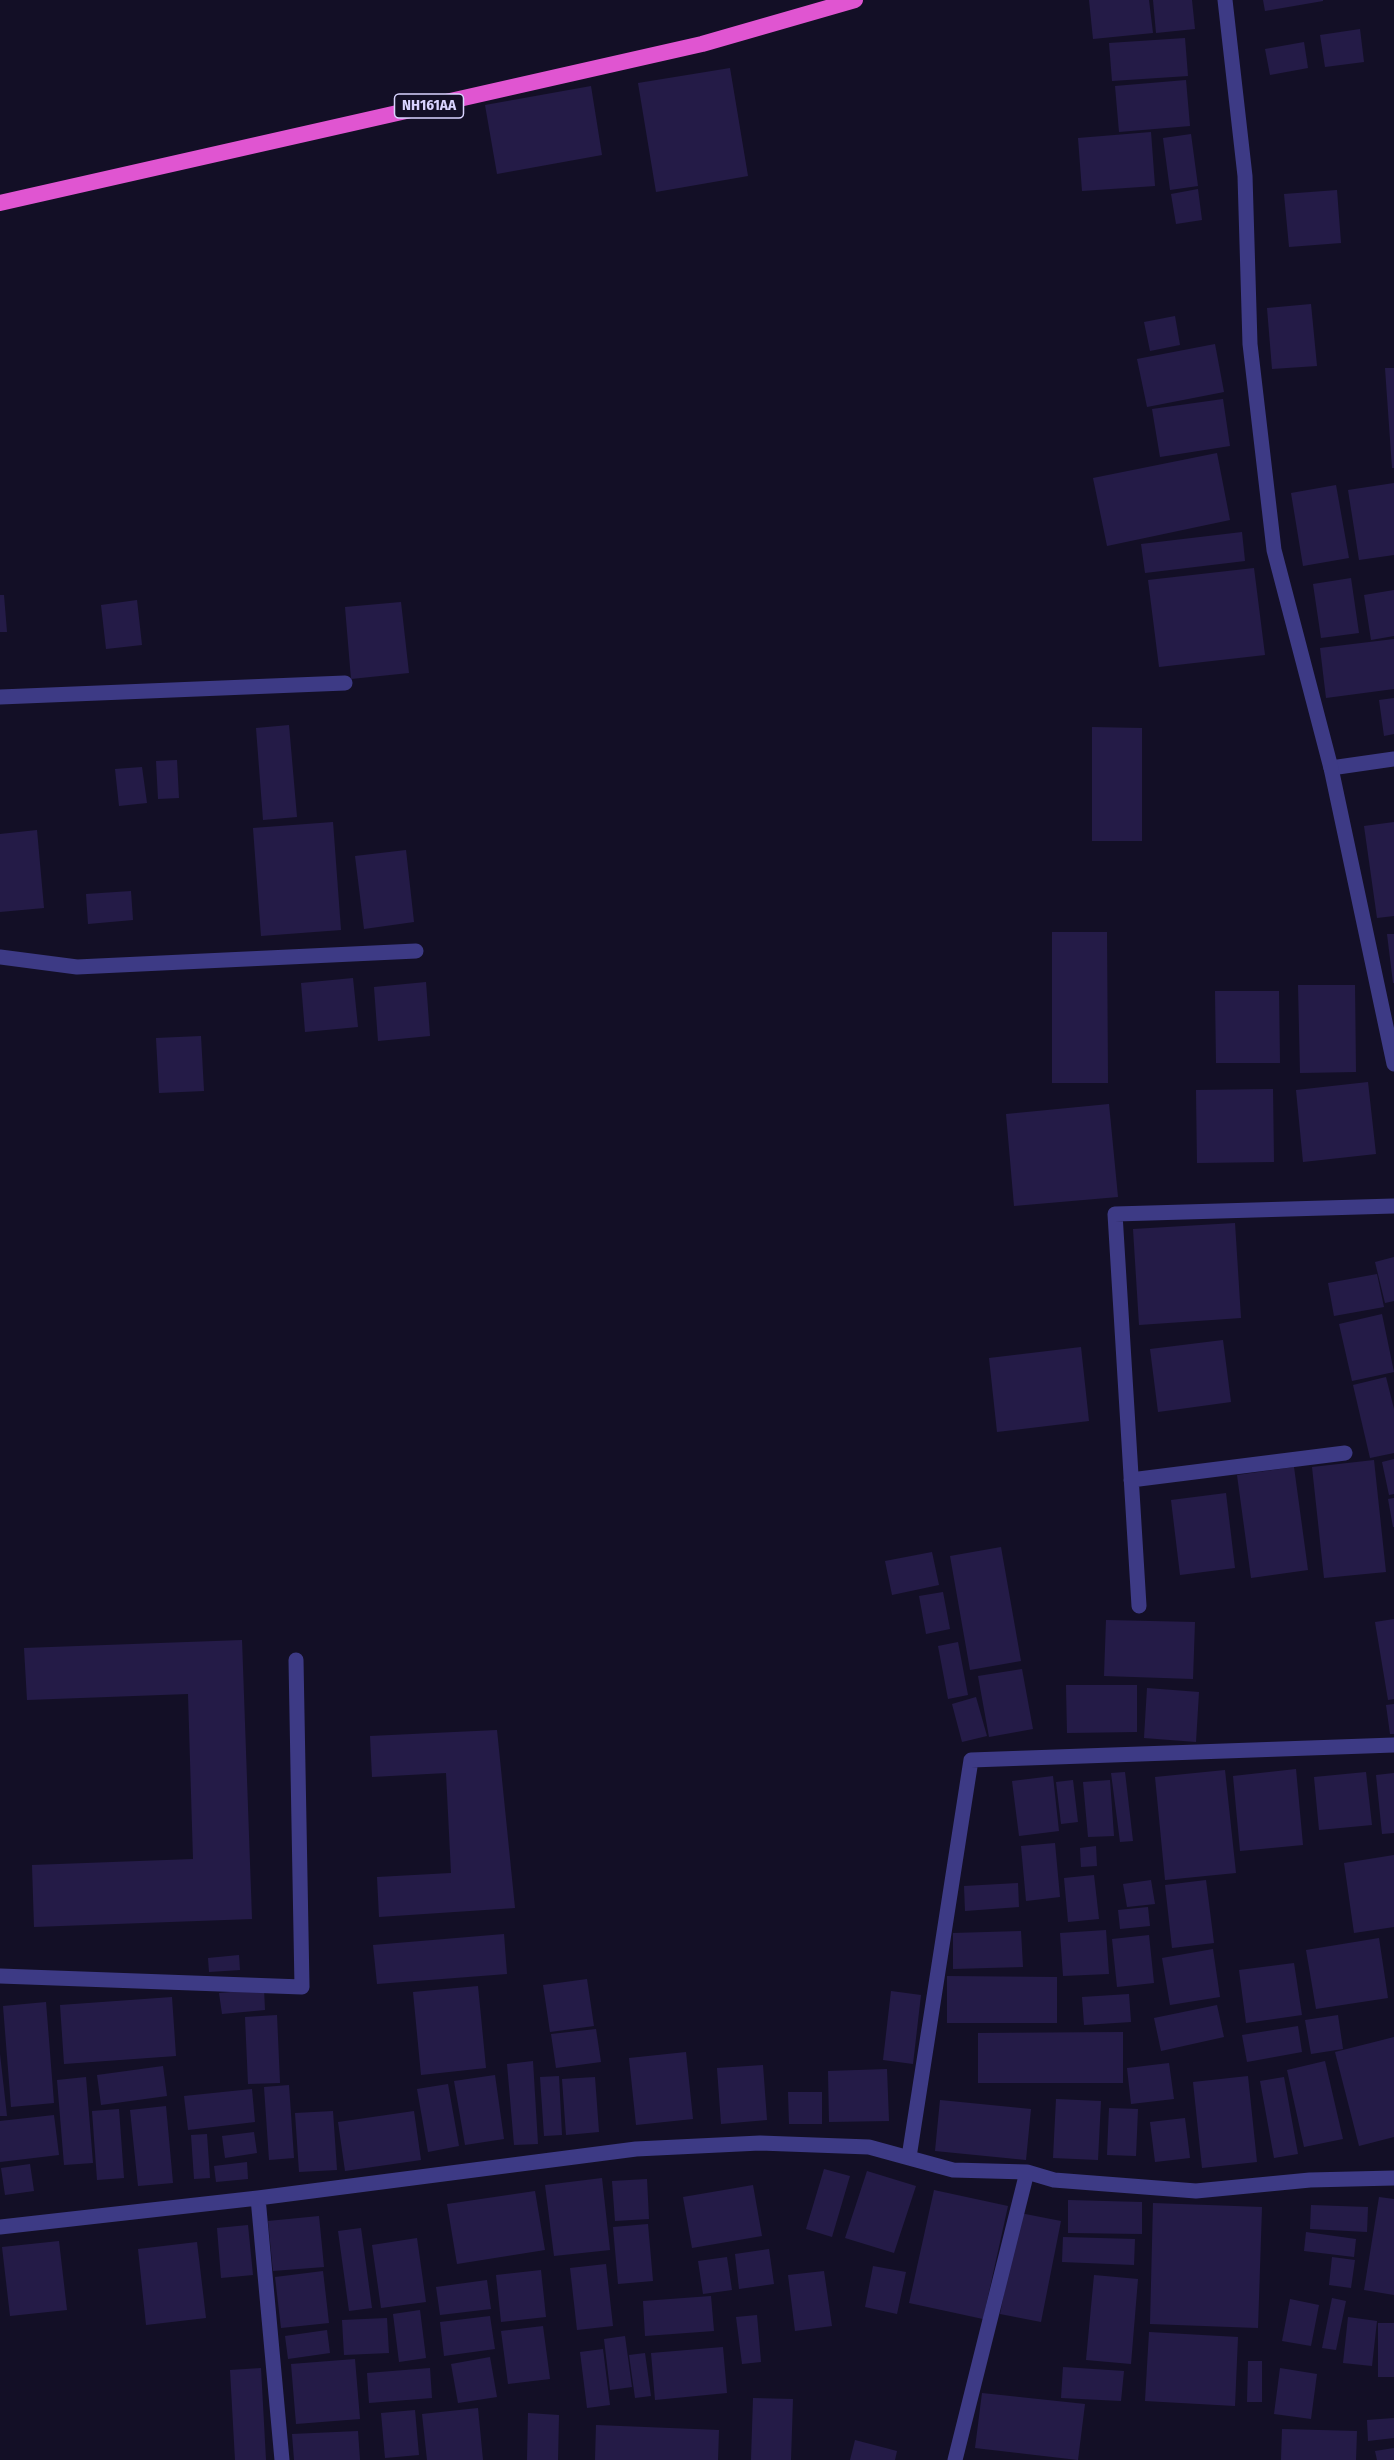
<!DOCTYPE html>
<html>
<head>
<meta charset="utf-8">
<style>
  body { margin:0 }
  canvas { display:block; background:#130f26 }
</style>
</head>
<body>
<canvas width="1394" height="2460"></canvas>
<script>
const ctx = document.querySelector('canvas').getContext('2d');
ctx.lineJoin = 'round';
function paint(path, color) { ctx.fillStyle = color; ctx.fill(path, 'evenodd'); }
const toPath = rows => new Path2D(rows.map(r => 'M' + r).join(''));
function stroke(path, color, width, dash) { ctx.strokeStyle = color; ctx.lineWidth = width; ctx.lineCap = dash ? 'butt' : 'round'; ctx.setLineDash(dash || []); ctx.stroke(path); }
function drawText(font, color, halo, rows, align = 'center') {
  ctx.font = font + ' "Fira Sans Condensed",sans-serif'; ctx.lineWidth = 5; ctx.setLineDash([]); ctx.textBaseline = 'middle'; ctx.strokeStyle = halo; ctx.fillStyle = color; for (const [text, x, y, turn = 0] of rows) {
    ctx.save(); ctx.translate(x, y); ctx.rotate((+turn || 0) * Math.PI / 180); ctx.textAlign = isNaN(turn) ? turn : align; if (halo) ctx.strokeText(text, 0, 0); ctx.fillText(text, 0, 0); ctx.restore();
  }
}
paint(toPath([
  [1089,0,1149,0,1153,33,1093,39],
  [1153,0,1192,0,1195,29,1156,33],
  [1263,0,1323,0,1323,1,1265,11],
  [1360,29,1364,62,1325,67,1320,35],
  [1185,38,1188,76,1112,81,1109,43],
  [1304,42,1308,68,1270,75,1265,49],
  [730,68,748,176,656,192,638,83],
  [1186,80,1190,126,1119,132,1115,86],
  [591,86,602,155,497,174,485,105],
  [1151,132,1155,186,1082,191,1078,138],
  [1191,134,1198,186,1170,190,1163,138],
  [1198,189,1202,220,1176,224,1171,194],
  [1337,190,1341,243,1289,247,1284,194],
  [1311,304,1317,366,1272,369,1267,308],
  [1175,316,1180,345,1150,351,1144,322],
  [1215,344,1224,392,1147,407,1137,359],
  [1385,368,1394,368,1394,468,1392,468],
  [1223,399,1230,446,1160,457,1152,409],
  [1217,453,1230,520,1107,546,1093,478],
  [1394,483,1394,555,1359,560,1348,490],
  [1336,485,1349,558,1303,566,1291,493],
  [1242,532,1245,561,1145,573,1141,544],
  [1254,568,1265,655,1159,667,1148,580],
  [1351,578,1359,633,1321,638,1313,584],
  [1394,590,1394,636,1371,640,1364,595],
  [0,595,4,595,7,632,0,632],
  [137,600,142,645,106,649,101,605],
  [401,602,409,673,351,679,345,607],
  [1394,639,1394,689,1326,698,1320,648],
  [1394,698,1394,734,1384,736,1379,700],
  [289,725,297,817,263,820,256,728],
  [1092,727,1142,728,1142,841,1092,841],
  [177,760,179,798,158,799,156,761],
  [142,767,147,803,119,806,115,769],
  [333,822,341,930,261,936,253,828],
  [1394,822,1394,916,1377,918,1364,826],
  [37,830,44,908,0,912,0,834],
  [406,850,414,922,364,929,355,856],
  [131,891,133,920,88,924,86,894],
  [1052,932,1107,932,1108,1083,1052,1083],
  [1387,934,1394,934,1394,983,1393,983],
  [353,978,358,1027,305,1032,301,983],
  [426,982,430,1036,378,1041,374,987],
  [1298,985,1355,985,1356,1072,1300,1073],
  [1215,991,1279,991,1280,1063,1216,1063],
  [201,1036,204,1091,159,1093,156,1038],
  [1368,1082,1376,1154,1303,1162,1296,1090],
  [1273,1089,1274,1162,1197,1163,1196,1090],
  [1109,1104,1118,1197,1014,1206,1006,1114],
  [1235,1223,1241,1318,1139,1325,1133,1229],
  [1394,1257,1394,1301,1385,1303,1375,1262],
  [1377,1274,1384,1307,1334,1316,1328,1283],
  [1382,1314,1394,1372,1352,1381,1339,1324],
  [1223,1340,1231,1402,1158,1412,1150,1349],
  [1081,1347,1089,1421,997,1432,989,1358],
  [1386,1377,1394,1409,1394,1453,1370,1458,1353,1385],
  [1394,1459,1394,1494,1389,1495,1382,1462],
  [1374,1460,1386,1572,1324,1578,1312,1467],
  [1294,1467,1308,1570,1251,1578,1237,1475],
  [1226,1493,1235,1568,1180,1575,1171,1500],
  [1394,1498,1394,1527,1393,1527,1388,1499],
  [1001,1547,1021,1661,970,1670,950,1556],
  [932,1552,939,1585,892,1595,885,1561],
  [943,1592,950,1629,926,1634,919,1596],
  [1394,1619,1394,1699,1388,1700,1375,1622],
  [1106,1620,1195,1622,1193,1679,1104,1676],
  [242,1640,252,1919,34,1927,32,1865,193,1859,188,1694,27,1700,24,1648],
  [958,1642,968,1695,948,1699,938,1646],
  [1022,1669,1033,1729,989,1737,978,1676],
  [1066,1685,1137,1685,1137,1732,1067,1733],
  [1147,1688,1199,1692,1196,1742,1144,1738],
  [976,1697,987,1736,962,1742,952,1704],
  [1394,1704,1394,1734,1390,1734,1386,1705],
  [497,1730,515,1908,379,1917,377,1877,451,1873,446,1773,372,1777,370,1736],
  [1296,1769,1303,1845,1240,1851,1233,1776],
  [1225,1770,1236,1873,1165,1880,1155,1777],
  [1125,1772,1133,1841,1120,1842,1111,1773],
  [1366,1772,1372,1825,1319,1830,1314,1777],
  [1394,1773,1394,1833,1382,1834,1376,1775],
  [1053,1776,1059,1831,1019,1836,1012,1781],
  [1073,1780,1078,1822,1061,1824,1056,1782],
  [1110,1780,1114,1836,1088,1837,1083,1782],
  [1055,1843,1060,1897,1026,1901,1021,1846],
  [1096,1846,1097,1866,1081,1867,1080,1848],
  [1394,1855,1394,1927,1354,1933,1344,1863],
  [1094,1875,1099,1919,1068,1922,1064,1878],
  [1151,1880,1155,1904,1127,1907,1123,1884],
  [1206,1880,1214,1943,1172,1948,1165,1885],
  [1018,1883,1019,1907,965,1911,964,1886],
  [1148,1907,1150,1926,1120,1929,1118,1910],
  [1106,1930,1109,1974,1063,1976,1060,1933],
  [1021,1931,1023,1967,953,1969,953,1933],
  [504,1934,507,1974,377,1984,373,1945],
  [1149,1935,1154,1983,1117,1987,1112,1939],
  [1379,1938,1388,1998,1316,2009,1306,1950],
  [1213,1949,1220,1997,1170,2005,1162,1958],
  [239,1955,240,1970,209,1972,208,1958],
  [1294,1963,1302,2015,1246,2023,1239,1970],
  [947,1976,1057,1977,1057,2023,947,2023],
  [587,1979,594,2026,550,2032,543,1985],
  [478,1986,486,2068,421,2075,413,1992],
  [264,1989,265,2010,222,2014,219,1993],
  [891,1991,921,1995,913,2064,883,2060],
  [1129,1994,1131,2022,1084,2025,1082,1997],
  [172,1997,176,2056,64,2064,60,2005],
  [46,2002,54,2103,11,2107,3,2006],
  [1217,2005,1224,2037,1161,2051,1154,2018],
  [277,2015,280,2083,248,2084,245,2017],
  [1338,2015,1343,2049,1311,2054,1305,2020],
  [1298,2026,1302,2052,1247,2062,1242,2035],
  [596,2029,601,2062,556,2068,551,2034],
  [1123,2032,1123,2083,978,2083,978,2033],
  [1394,2037,1394,2137,1359,2146,1335,2052],
  [686,2052,693,2119,636,2125,629,2058],
  [0,2054,7,2116,0,2116],
  [533,2061,538,2144,514,2145,507,2064],
  [1325,2061,1343,2139,1304,2147,1287,2070],
  [1169,2063,1174,2099,1131,2104,1127,2068],
  [763,2065,767,2120,721,2124,717,2068],
  [163,2066,167,2096,101,2105,97,2075],
  [887,2069,889,2121,829,2122,828,2071],
  [495,2075,504,2139,465,2145,454,2081],
  [559,2076,562,2135,544,2136,540,2077],
  [1248,2076,1257,2162,1202,2168,1193,2082],
  [86,2077,93,2163,64,2165,57,2080],
  [595,2077,599,2132,566,2135,562,2079],
  [1284,2077,1298,2154,1274,2158,1260,2081],
  [448,2084,459,2146,428,2152,417,2089],
  [289,2085,294,2158,269,2160,264,2087],
  [252,2089,255,2122,188,2130,184,2096],
  [788,2092,822,2092,822,2124,789,2124],
  [1056,2099,1101,2101,1098,2160,1053,2158],
  [940,2100,1031,2109,1026,2160,935,2151],
  [166,2106,173,2183,138,2186,130,2110],
  [1109,2108,1138,2109,1136,2156,1107,2155],
  [119,2109,124,2178,97,2180,92,2111],
  [333,2111,337,2170,299,2172,295,2113],
  [414,2111,421,2160,345,2171,338,2122],
  [54,2115,59,2155,0,2162,0,2121],
  [1185,2118,1190,2158,1155,2162,1150,2122],
  [254,2132,257,2153,225,2158,222,2136],
  [207,2134,210,2178,194,2179,191,2135],
  [247,2162,248,2179,216,2182,214,2166],
  [30,2164,34,2191,5,2195,1,2168],
  [824,2169,850,2176,832,2237,806,2229],
  [867,2171,916,2186,894,2253,845,2238],
  [602,2178,610,2250,554,2256,545,2185],
  [647,2179,649,2219,615,2221,612,2181],
  [753,2185,762,2236,692,2248,683,2197],
  [934,2190,1008,2206,983,2319,909,2303],
  [535,2191,545,2250,457,2264,447,2204],
  [1379,2197,1394,2199,1394,2295,1364,2290],
  [1068,2200,1142,2202,1142,2234,1068,2233],
  [1153,2203,1262,2207,1258,2328,1150,2324],
  [1311,2205,1368,2207,1367,2232,1310,2229],
  [1020,2213,1061,2221,1041,2322,1000,2314],
  [319,2216,324,2267,273,2271,268,2221],
  [648,2224,653,2281,618,2284,613,2227],
  [248,2225,253,2275,221,2278,217,2228],
  [361,2228,372,2308,349,2311,338,2231],
  [1306,2232,1356,2239,1354,2257,1304,2251],
  [1063,2237,1135,2239,1134,2265,1062,2262],
  [417,2238,426,2302,381,2308,372,2245],
  [59,2241,67,2310,10,2316,2,2247],
  [197,2242,206,2318,146,2325,138,2249],
  [769,2249,774,2284,739,2289,735,2254],
  [727,2257,732,2290,703,2294,698,2261],
  [1332,2257,1355,2260,1351,2288,1329,2285],
  [606,2264,613,2326,577,2330,570,2268],
  [873,2266,906,2272,897,2314,865,2307],
  [541,2270,546,2317,501,2322,496,2275],
  [323,2271,329,2323,281,2328,275,2277],
  [824,2271,832,2326,795,2331,788,2275],
  [1094,2275,1138,2279,1131,2364,1086,2360],
  [487,2280,491,2309,440,2315,436,2287],
  [711,2296,714,2331,645,2336,643,2301],
  [1332,2298,1346,2301,1336,2350,1322,2348],
  [1290,2299,1319,2305,1311,2346,1282,2341],
  [420,2310,426,2358,399,2362,393,2314],
  [757,2315,761,2362,742,2364,736,2317],
  [490,2316,495,2349,444,2356,440,2322],
  [1348,2317,1377,2321,1372,2366,1343,2363],
  [387,2318,389,2353,344,2355,342,2320],
  [1378,2323,1394,2323,1394,2377,1378,2377],
  [543,2326,550,2379,508,2384,501,2331],
  [327,2330,330,2353,288,2359,285,2336],
  [1149,2332,1238,2337,1235,2406,1145,2401],
  [625,2336,632,2387,610,2390,604,2339],
  [723,2347,727,2393,655,2400,651,2353],
  [603,2349,610,2405,587,2408,580,2352],
  [645,2353,651,2396,635,2398,629,2355],
  [490,2357,497,2397,458,2403,451,2364],
  [355,2359,360,2419,296,2424,291,2364],
  [1248,2361,1262,2361,1262,2402,1247,2402],
  [1063,2367,1124,2371,1121,2401,1061,2398],
  [261,2368,266,2460,235,2460,230,2370],
  [430,2368,432,2398,369,2403,367,2373],
  [1280,2368,1317,2374,1311,2419,1274,2414],
  [982,2393,1085,2404,1078,2460,975,2448],
  [753,2398,793,2399,791,2460,751,2460],
  [478,2408,483,2460,427,2460,422,2414],
  [415,2410,419,2455,385,2458,381,2413],
  [528,2413,559,2415,558,2460,527,2460],
  [1394,2418,1394,2438,1368,2441,1367,2420],
  [596,2425,719,2430,718,2460,595,2460],
  [1282,2429,1357,2431,1356,2460,1281,2460],
  [358,2431,360,2460,294,2460,292,2434],
  [855,2440,897,2451,895,2460,850,2460],
  [1394,2448,1394,2460,1377,2460,1375,2451]
]), '#241b47');
stroke(toPath([
  [0,697,345,683],
  [1331,768,1394,759],
  [0,957,77,967,416,951],
  [1131,1480,1345,1453],
  [1139,1606,1115,1214,1394,1206],
  [0,1976,302,1987,296,1660],
  [909,2157,971,1760,1394,1745],
  [258,2198,282,2460],
  [0,2227,258,2198,636,2149,760,2143,869,2147,953,2170,1027,2172,1054,2180,1196,2191,1310,2180,1394,2178],
  [955,2460,1027,2172]
]), '#3d3a85', 15);
stroke(toPath([
  [1225,0,1245,176,1250,344,1274,550,1331,768,1394,1064]
]), '#3d3a85', 15);
stroke(toPath([
  [0,203,702,44,855,0]
]), '#e055d1', 16);
for (const [x, y, w] of [
  [429,106,69]
]) { const box = new Path2D(); box.roundRect(x - w / 2, y - 12, w, 24, 4.5); ctx.fillStyle = '#130f26'; ctx.fill(box); stroke(box, '#d9d4ff', 1.5); }
drawText('bold 15px', '#d9d4ff', null, [
  ["NH161AA",429,106]
]);
</script>
</body>
</html>
